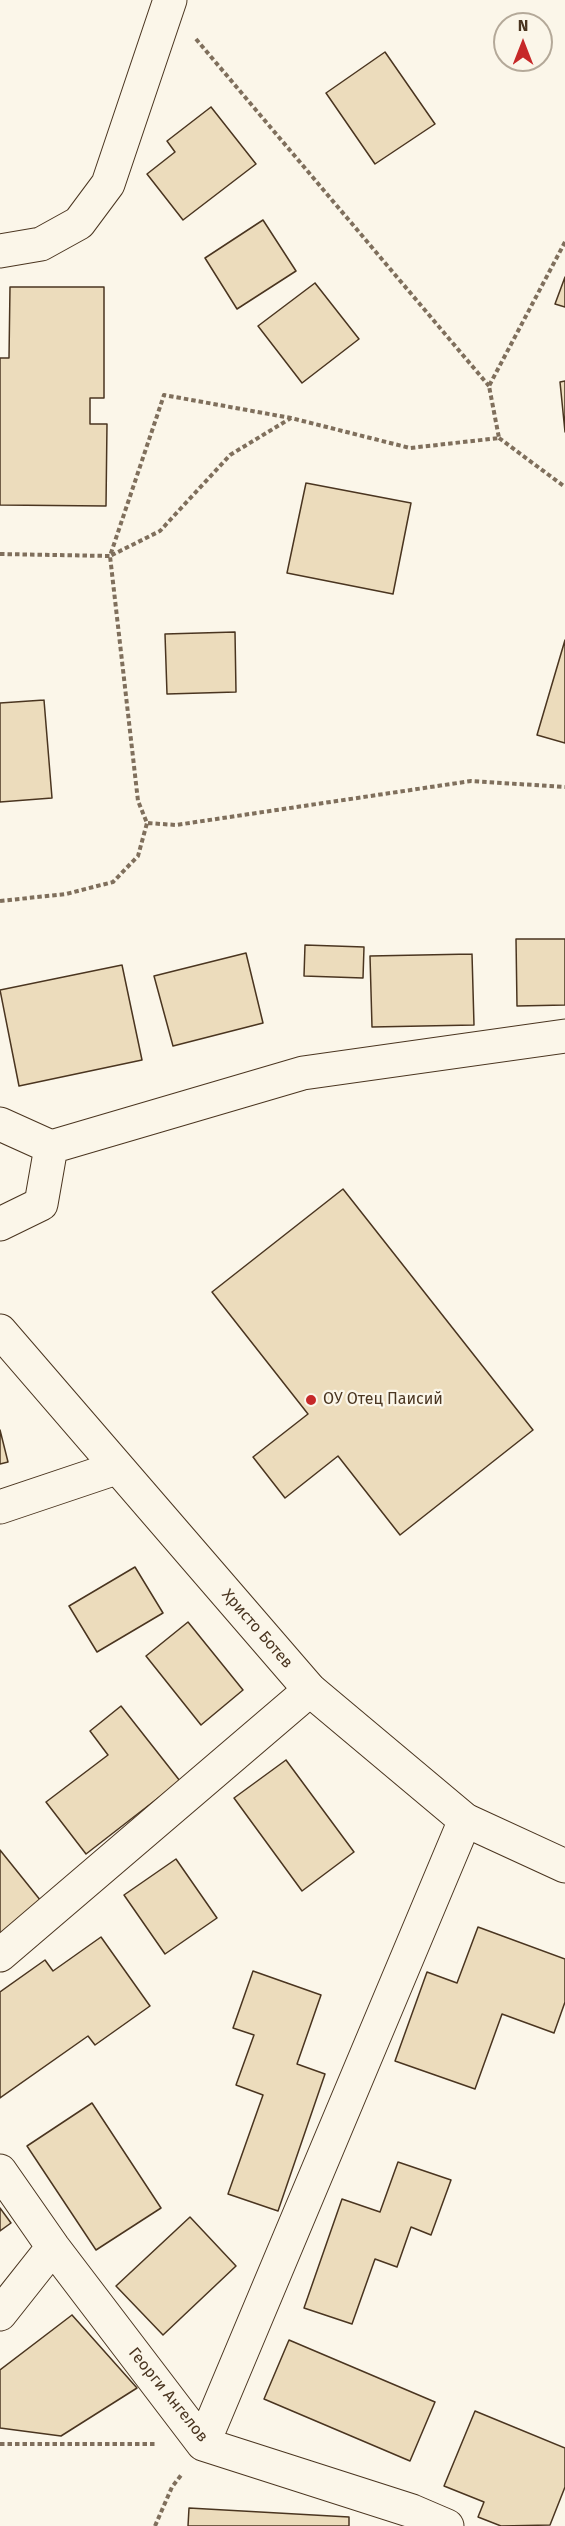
<!DOCTYPE html>
<html>
<head>
<meta charset="utf-8">
<style>
  body { margin:0 }
  #map { position:relative; width:565px; height:2526px; overflow:hidden; background:#fbf6e9; font-family:"Fira Sans",sans-serif }
  canvas { display:block }
  .north { position:absolute; left:493px; top:12px; width:60px; height:60px; box-sizing:border-box; background:#fbf6e9; border:2px solid #b4a999; border-radius:50%; rotate:0deg; font-size:16px; font-weight:700; line-height:24px; text-align:center; color:#4a3520 }
  .north::after { content:''; display:block; margin:auto; width:21px; height:27px; background:#c62828; clip-path:polygon(50% 0,100% 100%,50% 72%,0 100%) }
</style>
</head>
<body>
<div id="map">
<canvas width="565" height="2526"></canvas>
<div class="north">N</div>
</div>
<script>
const ctx = document.querySelector('canvas').getContext('2d');
ctx.lineJoin = 'round';
function paint(path, color) { ctx.fillStyle = color; ctx.fill(path, 'evenodd'); }
const toPath = rows => new Path2D(rows.map(r => 'M' + r).join(''));
function stroke(path, color, width, dash) { ctx.strokeStyle = color; ctx.lineWidth = width; ctx.lineCap = dash ? 'butt' : 'round'; ctx.setLineDash(dash || []); ctx.stroke(path); }
function drawText(font, color, halo, rows, align = 'center') {
  ctx.font = font + ' "Fira Sans",sans-serif'; ctx.lineWidth = 4.5; ctx.setLineDash([]); ctx.textBaseline = 'middle'; ctx.strokeStyle = halo; ctx.fillStyle = color; for (const [text, x, y, turn = 0] of rows) {
    ctx.save(); ctx.translate(x, y); ctx.rotate((+turn || 0) * Math.PI / 180); ctx.textAlign = isNaN(turn) ? turn : align; if (halo) ctx.strokeText(text, 0, 0); ctx.fillText(text, 0, 0); ctx.restore();
  }
}
const building = toPath([
  [385,52,435,124,375,164,326,93,385,52],
  [211,107,256,164,183,220,147,174,175,152,167,141,211,107],
  [263,220,296,271,237,309,205,258,263,220],
  [565,277,565,307,555,304,565,277],
  [315,283,359,339,302,383,258,326,315,283],
  [10,287,104,287,104,398,90,398,90,424,107,424,106,506,0,505,0,358,9,358,10,287],
  [565,381,565,432,560,382,565,381],
  [306,483,411,503,393,594,287,573,306,483],
  [235,632,236,692,167,694,165,634,235,632],
  [565,640,565,743,537,735,565,640],
  [44,700,52,798,0,802,0,703,44,700],
  [516,939,565,939,565,1005,517,1006,516,939],
  [305,945,364,947,363,978,304,976,305,945],
  [246,953,263,1023,173,1046,154,976,246,953],
  [472,954,474,1025,372,1027,370,956,472,954],
  [122,965,142,1060,19,1086,0,990,122,965],
  [343,1189,533,1430,400,1535,338,1456,285,1498,253,1457,308,1414,212,1292,343,1189],
  [0,1430,8,1462,0,1464,0,1430],
  [135,1567,163,1613,97,1652,69,1606,135,1567],
  [188,1622,243,1690,201,1725,146,1656,188,1622],
  [121,1706,180,1781,86,1854,46,1802,108,1755,90,1731,121,1706],
  [286,1760,354,1852,302,1891,234,1798,286,1760],
  [0,1850,41,1901,0,1934,0,1850],
  [176,1859,217,1918,165,1954,124,1895,176,1859],
  [478,1927,565,1959,565,2002,554,2033,502,2014,475,2089,395,2061,427,1972,457,1983,478,1927],
  [101,1937,150,2006,95,2045,88,2036,0,2098,0,1992,45,1960,53,1971,101,1937],
  [253,1971,321,1995,297,2064,325,2074,278,2211,228,2194,263,2095,236,2085,254,2035,233,2028,253,1971],
  [92,2103,161,2208,96,2250,27,2146,92,2103],
  [398,2162,451,2180,431,2235,411,2227,397,2267,375,2259,352,2324,304,2308,342,2199,380,2212,398,2162],
  [0,2208,11,2223,0,2231,0,2208],
  [190,2217,236,2266,163,2335,116,2286,190,2217],
  [72,2315,137,2388,61,2436,0,2428,0,2370,72,2315],
  [289,2340,435,2402,410,2461,264,2399,289,2340],
  [475,2411,565,2448,565,2487,550,2525,501,2526,478,2517,484,2502,444,2486,475,2411],
  [189,2508,349,2517,349,2526,188,2526,189,2508]
]);
paint(building, '#ecdcbc');
stroke(building, '#4a3520', 1.5);
const street = toPath([
  [0,251,41,244,79,223,108,184,170,0],
  [0,1124,51,1147,41,1204,0,1224],
  [51,1147,303,1073,565,1036],
  [0,1507,116,1468],
  [0,1955,310,1690],
  [0,2171,53,2247,203,2444,412,2511,447,2526],
  [0,2314,53,2247],
  [203,2444,465,1820]
]);
const secondary = toPath([
  [0,1331,310,1690,465,1820,565,1866]
]);
stroke(street, '#4a3520', 35);
stroke(secondary, '#4a3520', 35);
stroke(toPath([
  [196,39,489,386],
  [565,242,489,386,499,438,410,448,291,418,230,455,160,531,110,556,138,801,147,823,176,825,471,781,565,787],
  [499,438,565,487],
  [0,554,110,556,164,395,291,418],
  [0,901,66,894,113,882,138,856,147,823],
  [0,2444,155,2444],
  [155,2526,172,2487,182,2474]
]), '#7f6f5c', 4, [4.5, 3]);
stroke(street, '#fbf6e9', 33);
stroke(secondary, '#fbf6e9', 33);
for (const [x, y, r, color] of [
  [311,1400,6,"#c62828"]
]) { const dot = new Path2D(); dot.arc(x, y, r, 0, 2 * Math.PI); ctx.fillStyle = color; ctx.fill(dot); stroke(dot, '#fbf6e9', 2); }
drawText('16px', '#4a3520', '#fbf6e9', [
  ["ОУ Отец Паисий",323,1400]
], 'left');
drawText('16px', '#4a3520', '#fbf6e9', [
  ["Христо Ботев",257,1629,49],
  ["Георги Ангелов",168,2395,51]
]);
</script>
</body>
</html>
